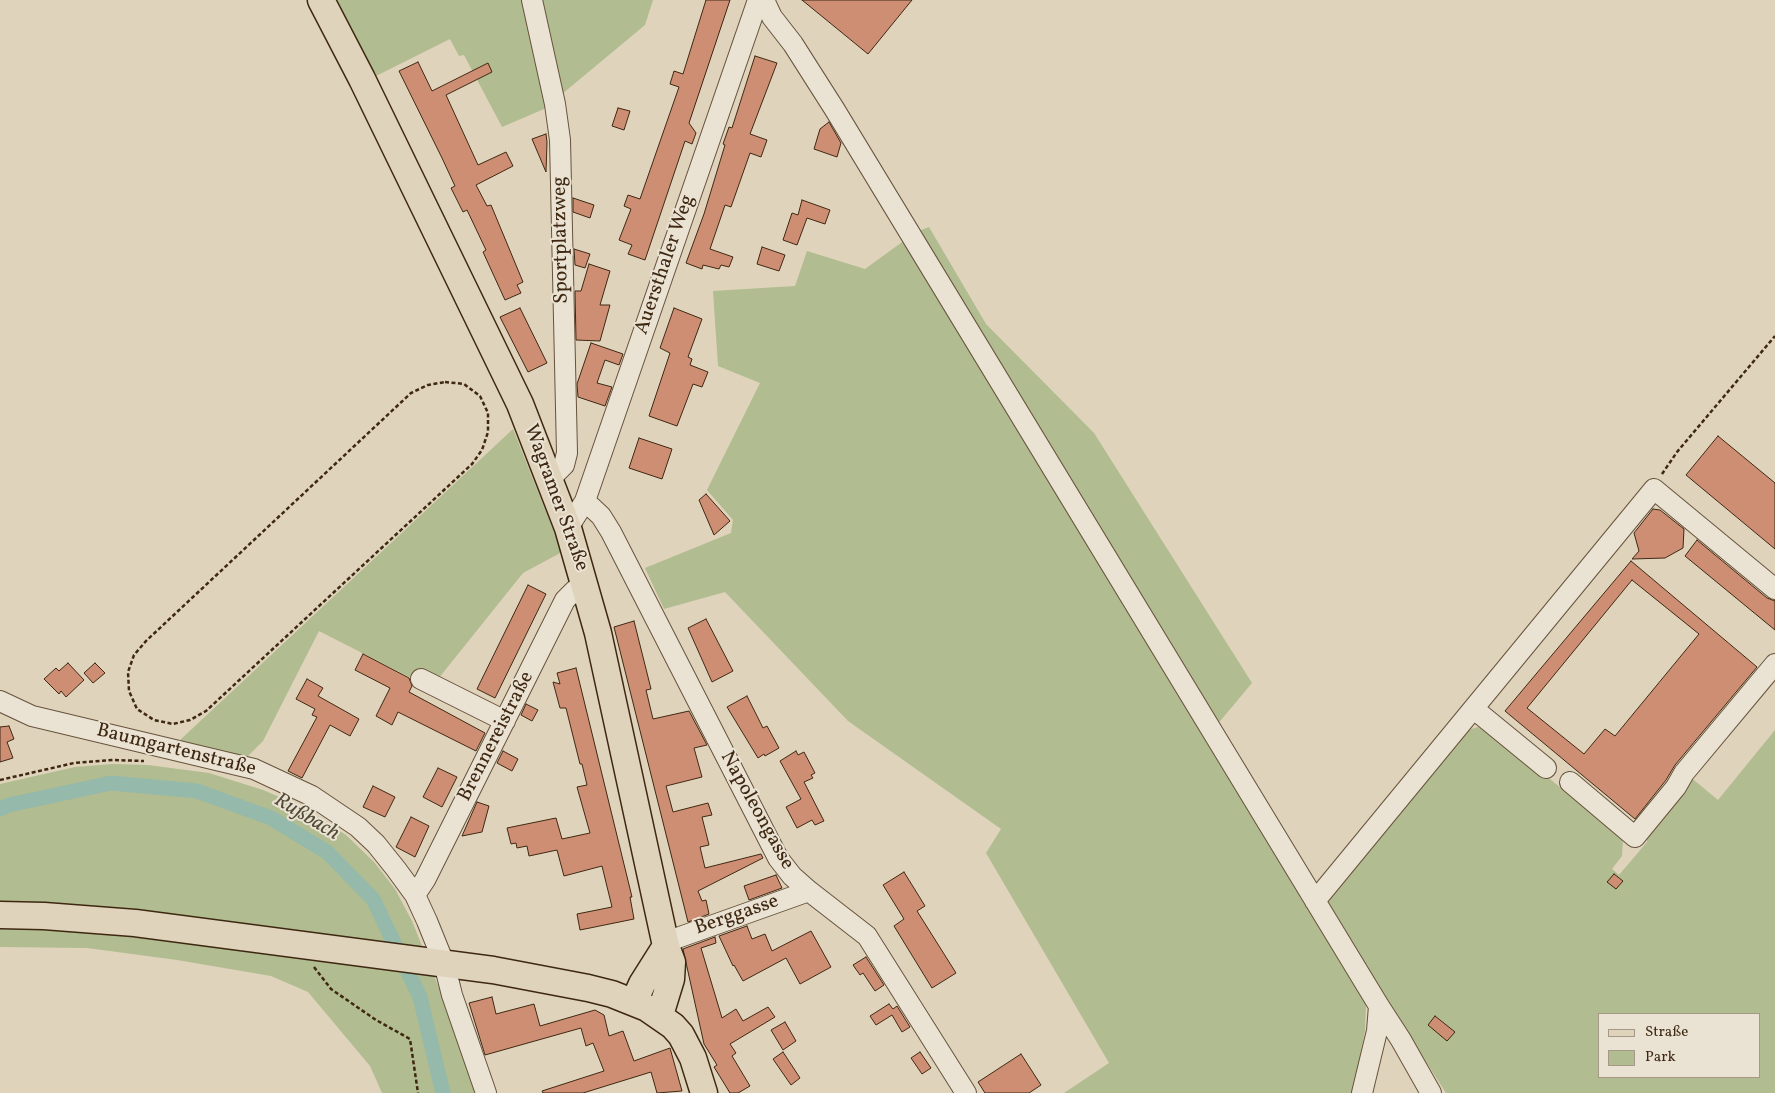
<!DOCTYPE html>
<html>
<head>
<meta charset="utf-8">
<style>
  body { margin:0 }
  #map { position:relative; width:1775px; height:1093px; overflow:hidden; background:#dfd3bb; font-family:Vollkorn,serif }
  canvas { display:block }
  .legend { position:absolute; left:1598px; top:1013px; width:162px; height:65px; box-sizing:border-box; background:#eae2d3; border:1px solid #a69886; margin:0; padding:6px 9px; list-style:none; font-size:15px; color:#3f2812 }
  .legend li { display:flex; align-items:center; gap:10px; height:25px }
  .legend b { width:25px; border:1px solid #a69886 }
</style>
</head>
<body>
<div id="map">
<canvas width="1775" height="1093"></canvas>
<ul class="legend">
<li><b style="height:6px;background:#dfd3bb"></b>Straße</li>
<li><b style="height:14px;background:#b1bc90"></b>Park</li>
</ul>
</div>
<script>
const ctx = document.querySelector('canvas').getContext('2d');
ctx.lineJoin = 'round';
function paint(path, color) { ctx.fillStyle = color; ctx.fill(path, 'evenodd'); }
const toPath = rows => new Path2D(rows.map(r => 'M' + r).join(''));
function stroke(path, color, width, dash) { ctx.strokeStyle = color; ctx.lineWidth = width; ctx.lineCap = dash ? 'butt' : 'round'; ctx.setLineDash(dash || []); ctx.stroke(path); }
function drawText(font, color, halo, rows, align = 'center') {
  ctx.font = font + ' Vollkorn,serif'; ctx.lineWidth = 4; ctx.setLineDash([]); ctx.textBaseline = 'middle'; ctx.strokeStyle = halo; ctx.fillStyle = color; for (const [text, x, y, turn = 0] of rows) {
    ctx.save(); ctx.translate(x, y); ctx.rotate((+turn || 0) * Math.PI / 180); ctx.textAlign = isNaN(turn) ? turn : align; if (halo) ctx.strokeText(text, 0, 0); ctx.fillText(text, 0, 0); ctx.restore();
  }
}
paint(toPath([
  [337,0,653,0,645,25,544,109,502,127,464,55,459,56,450,39,374,77],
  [929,227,986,324,1094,433,1252,683,1216,726,1325,897,1468,730,1478,727,1489,729,1623,839,1622,856,1612,869,1619,875,1647,842,1647,831,1689,776,1718,800,1775,730,1775,1093,1446,1093,1384,996,1366,1003,1365,1031,1353,1093,1064,1093,1109,1063,986,853,1001,829,848,721,725,592,664,609,645,568,731,533,733,520,707,490,760,383,718,366,713,291,795,286,807,251,865,269,916,232],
  [1599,1014,1759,1014,1759,1077,1599,1077],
  [513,429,562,552,523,573,438,679,415,680,319,631,263,741,245,759,179,741],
  [113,764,148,765,209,773,263,790,298,805,346,835,374,862,395,889,412,921,468,1060,477,1093,382,1093,370,1066,308,992,271,976,177,960,87,948,0,947,0,784,75,767]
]), '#b1bc90');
stroke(toPath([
  [0,809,9,805,111,783,197,791,271,818,327,852,373,899,420,997,443,1093]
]), '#95b9aa', 15);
const building = toPath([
  [706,0,730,0,689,123,696,133,692,144,685,141,645,260,628,254,632,245,619,240,631,209,624,206,628,195,640,199,679,87,670,84,674,71,683,74,706,0],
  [802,0,912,0,868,54,802,0],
  [755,56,777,63,750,134,767,140,761,157,750,153,731,207,725,205,710,249,733,257,729,267,721,265,719,269,703,265,702,269,686,263,704,214,725,145,723,144,729,127,732,128,755,56],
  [418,62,432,91,488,63,492,72,446,95,478,165,506,152,513,166,476,185,487,206,491,205,523,282,517,285,521,293,505,300,483,252,486,250,467,210,463,212,451,188,455,186,442,158,399,71,418,62],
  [618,108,630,111,624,130,612,126,618,108],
  [829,122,841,143,837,157,814,149,820,129,829,122],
  [546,134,547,142,546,172,532,139,546,134],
  [573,198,594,205,590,218,573,212,573,198],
  [802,200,830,210,825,224,807,218,797,245,783,240,792,213,798,215,802,200],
  [762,247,785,255,779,271,757,264,762,247],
  [574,249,590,254,585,268,575,265,574,249],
  [589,264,610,271,600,305,610,305,600,341,576,340,575,291,581,291,589,264],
  [520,308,547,363,528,372,500,317,520,308],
  [674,308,702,319,688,357,692,359,690,365,708,372,702,387,693,384,677,426,649,416,670,353,660,348,674,308],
  [591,343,623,354,619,365,605,360,597,383,612,387,605,406,578,397,577,384,591,343],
  [1718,436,1775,483,1775,549,1686,475,1718,436],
  [639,438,672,449,662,479,629,468,639,438],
  [706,494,730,521,714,535,699,500,706,494],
  [1653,509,1660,510,1684,529,1683,548,1665,558,1632,559,1639,551,1634,533,1653,509],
  [1697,540,1767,598,1775,601,1775,630,1685,556,1697,540],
  [1631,561,1757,667,1675,765,1666,780,1635,819,1505,711,1631,561],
  [1632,580,1699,634,1615,736,1605,729,1584,754,1527,708,1632,580],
  [528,585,546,594,495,698,477,689,528,585],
  [706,619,733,671,712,682,688,628,706,619],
  [634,621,651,689,646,690,653,719,689,711,707,745,694,748,702,777,666,786,673,812,708,803,712,815,702,817,709,845,700,847,705,868,761,854,763,858,698,891,702,901,706,900,709,914,688,922,614,627,634,621],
  [363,654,409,678,412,686,409,692,485,733,476,751,398,712,392,725,376,716,390,688,355,670,363,654],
  [68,663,84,680,66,697,61,691,59,694,44,679,56,668,59,671,68,663],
  [95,663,105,673,93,683,84,673,95,663],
  [576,668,632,897,630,897,634,919,580,930,577,914,612,907,602,866,564,876,557,850,529,856,527,846,517,848,516,843,511,844,507,828,556,818,562,839,590,833,577,787,587,785,582,764,580,764,566,708,560,708,553,682,560,684,557,673,576,668],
  [307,679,323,688,318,696,359,719,350,736,330,725,302,778,288,771,317,717,312,715,315,709,296,699,307,679],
  [747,696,763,728,767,726,779,748,765,756,764,754,758,758,727,707,747,696],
  [526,704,538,710,532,721,521,715,526,704],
  [9,726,14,739,7,742,13,758,0,762,0,727,9,726],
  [503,751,518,759,512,771,497,763,503,751],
  [796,751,798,755,804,752,815,773,811,775,813,778,804,782,824,821,815,825,812,820,797,828,786,807,801,799,780,761,796,751],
  [438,768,457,777,442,807,423,797,438,768],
  [373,786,395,797,385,817,363,807,373,786],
  [477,802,489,806,482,832,462,836,477,802],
  [411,817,429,826,415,857,396,847,411,817],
  [904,872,925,906,917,911,956,973,932,988,894,926,904,919,883,885,904,872],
  [1614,874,1623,881,1616,889,1607,882,1614,874],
  [776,875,782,888,749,900,744,886,776,875],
  [747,926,752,939,765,934,772,951,811,931,831,967,800,984,786,958,743,981,734,965,733,966,719,936,747,926],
  [715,937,716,943,701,948,722,1018,736,1009,743,1021,768,1007,775,1017,730,1044,736,1053,732,1056,750,1086,738,1093,730,1093,714,1067,717,1065,704,1044,683,949,715,937],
  [866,957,884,985,875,991,863,973,860,975,853,965,866,957],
  [492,997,496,1014,534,1004,540,1026,595,1010,604,1015,609,1036,623,1031,634,1061,670,1048,682,1091,657,1093,651,1072,583,1093,543,1093,542,1091,604,1071,593,1043,586,1046,581,1028,485,1055,469,1003,492,997],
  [889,1004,893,1009,897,1006,910,1027,902,1032,892,1015,876,1025,870,1016,889,1004],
  [1435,1016,1455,1032,1447,1041,1428,1025,1435,1016],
  [785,1022,796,1041,783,1050,771,1030,785,1022],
  [783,1052,800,1078,791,1085,773,1059,783,1052],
  [920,1052,931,1068,922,1074,911,1058,920,1052],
  [1021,1054,1041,1085,1029,1093,985,1093,978,1082,1021,1054]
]);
paint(building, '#ce8e74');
stroke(building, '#3f2812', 1);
const minor = toPath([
  [532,0,555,104,560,140,567,453,564,465,551,478],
  [764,0,772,17,793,44,835,110,1379,1006,1401,1040,1431,1093],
  [585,501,601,516,611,532,778,858,792,876,809,891,867,936,966,1093],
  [568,528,585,501,758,0],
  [421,679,505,721],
  [0,701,32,716,254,769,312,796,358,827,376,844,396,869,415,895,427,921,444,963,452,995,486,1093],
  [1474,709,1546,768],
  [1570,782,1635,837,1676,787,1684,773,1775,664],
  [415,895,425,880,565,600,575,590,586,585],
  [1315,901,1654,489,1775,589],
  [666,942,809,891],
  [1362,1093,1377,1031,1379,1006]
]);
const major = toPath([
  [321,0,362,79,520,404,568,528,598,633,666,946,672,962,671,979,660,1015],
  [0,915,44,916,135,923,493,970,588,988,612,994,647,1008,673,1026,681,1035,693,1058,704,1093],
  [634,1002,642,984,666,946]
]);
stroke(minor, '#67533c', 22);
stroke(major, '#3f2812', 29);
stroke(toPath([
  [445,382,464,384,480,396,488,413,488,432,482,450,472,464,206,711,190,720,173,724,154,720,137,709,129,691,128,672,134,655,146,641,411,393,428,385,445,382],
  [1662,474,1677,452,1775,336],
  [0,780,74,763,113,760,144,761],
  [314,967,331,989,376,1020,410,1039,418,1093]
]), '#3f2812', 2.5, [4, 2.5]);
stroke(minor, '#eae2d3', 20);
stroke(major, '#dfd3bb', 26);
drawText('20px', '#3f2812', '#eae2d3', [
  ["Sportplatzweg",562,240,-91],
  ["Auersthaler Weg",666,265,-71],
  ["Wagramer Straße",555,498,70],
  ["Brennereistraße",497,737,-63],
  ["Baumgartenstraße",176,751,14],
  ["Napoleongasse",756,811,61],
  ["Berggasse",737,916,-19]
]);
drawText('italic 21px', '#544c38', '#eae2d3', [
  ["Rußbach",306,818,31]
]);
</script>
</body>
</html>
